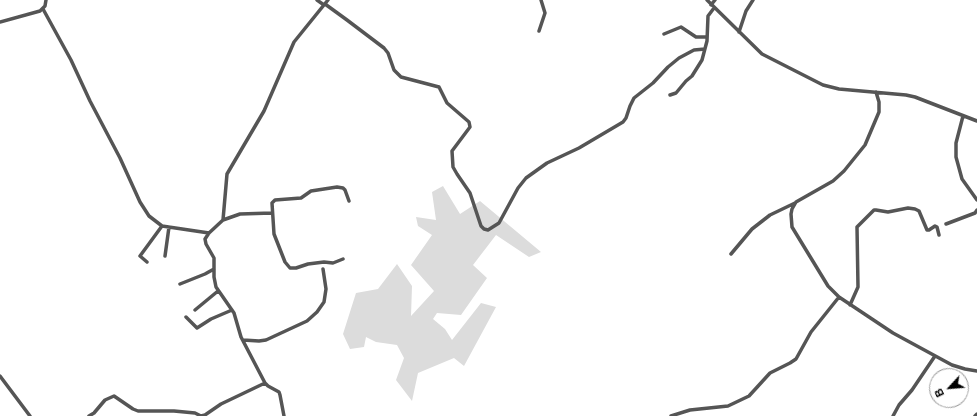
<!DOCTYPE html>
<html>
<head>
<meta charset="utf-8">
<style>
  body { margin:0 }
  #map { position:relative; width:977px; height:416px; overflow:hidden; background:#fff; font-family:Arial,sans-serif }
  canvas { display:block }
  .north { position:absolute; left:929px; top:368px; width:40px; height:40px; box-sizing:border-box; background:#fff; border:1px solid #999; border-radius:50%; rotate:244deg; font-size:11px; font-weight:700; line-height:16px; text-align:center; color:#000 }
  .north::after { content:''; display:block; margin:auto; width:14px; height:18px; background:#000; clip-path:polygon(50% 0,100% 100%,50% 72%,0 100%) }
</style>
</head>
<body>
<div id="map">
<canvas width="977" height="416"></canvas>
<div class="north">B</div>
</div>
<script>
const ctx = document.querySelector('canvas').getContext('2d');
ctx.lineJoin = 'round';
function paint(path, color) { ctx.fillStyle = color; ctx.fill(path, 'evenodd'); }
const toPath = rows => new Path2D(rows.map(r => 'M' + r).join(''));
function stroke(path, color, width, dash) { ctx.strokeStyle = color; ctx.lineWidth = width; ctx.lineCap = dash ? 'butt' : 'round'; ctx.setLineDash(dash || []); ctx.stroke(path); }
paint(toPath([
  [443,186,460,214,480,201,541,252,529,257,496,235,473,265,487,278,461,315,437,313,433,319,445,329,452,340,481,303,496,307,464,366,454,358,418,373,412,401,396,380,404,358,397,345,376,342,366,337,364,347,350,349,343,334,356,293,378,289,397,264,412,286,411,316,434,291,411,265,432,235,418,226,416,217,436,220,432,192]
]), '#dcdcdc');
stroke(toPath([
  [317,0,324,5],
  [707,0,762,54,823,85,839,89,906,95,915,97,977,121],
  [325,4,347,20,384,48,388,53,394,70,401,77,439,87,447,103,469,122,470,127,452,151,453,167,457,174,470,193,481,226,484,229,488,230,499,223,518,188,526,178,547,163,579,148,623,122,626,118,630,106,634,98,653,83,668,67,679,58,694,50,705,49],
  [711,5,715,0],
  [43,9,71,60,90,101,120,158,140,202,149,216,162,226,209,233],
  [0,22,40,11,45,6,46,0],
  [539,31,545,13,541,0],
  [739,32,746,11,753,0],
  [664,34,681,27,696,37,707,37],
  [876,92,879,102,879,112,865,145,844,171,833,181,796,202,792,209,791,214,792,227,828,286,839,297,893,333,952,365,965,369,977,371],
  [670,95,676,93,686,81,692,76,702,60,707,41,708,16,714,8],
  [963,116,956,143,956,157,962,179,977,200],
  [223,220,240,214,272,213],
  [946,224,975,213,977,210],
  [731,254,752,229,770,215,795,203],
  [165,256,169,227],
  [343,259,333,263,324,262,308,264,296,268,290,268,285,262,274,234,272,203,275,200,301,198,311,191,337,187,343,188,345,190,349,201],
  [147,262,140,256,162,226],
  [180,284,205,274,214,269],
  [850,305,858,287,857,227,874,210,876,210,888,212,908,208,915,209,919,211,927,230,929,230,935,226,937,227,939,235],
  [195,310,218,291],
  [186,317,197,328,211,319,232,310],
  [243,340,259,341,266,340,307,321,317,312,324,302,326,289,323,269],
  [0,376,30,416],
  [89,416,94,413,105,400,114,396,133,409,138,411,174,411,195,413,201,416,205,415,221,404,265,383],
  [284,416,280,395,279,392,268,386,265,383,241,337,234,313,216,287,214,277,214,258,206,244,205,239,209,233,223,220,227,174,264,111,294,42,328,0],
  [671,416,690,410,728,406,749,396,770,373,790,363,796,359,811,332,839,297],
  [893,416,899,405,912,390,935,356],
  [975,416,977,414]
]), '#555', 3.5);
</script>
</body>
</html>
